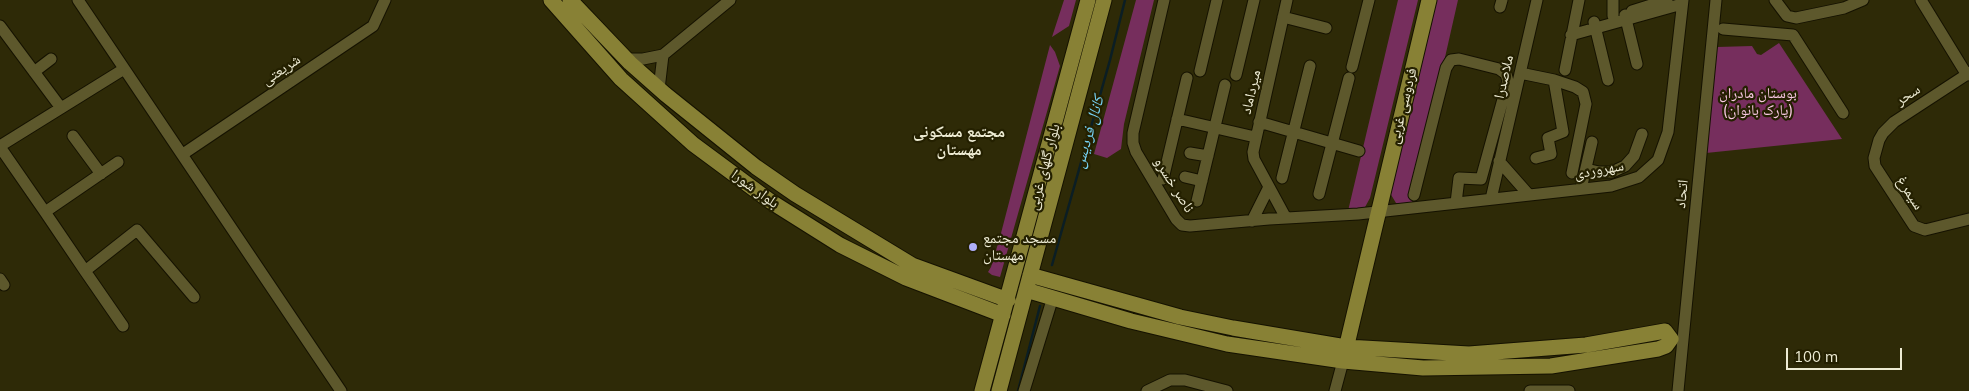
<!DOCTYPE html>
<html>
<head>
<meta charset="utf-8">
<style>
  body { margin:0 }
  #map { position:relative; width:1969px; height:391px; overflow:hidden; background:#2e2a07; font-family:Mulish,sans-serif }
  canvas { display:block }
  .scale { position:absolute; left:1786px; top:348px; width:116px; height:22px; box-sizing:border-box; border:2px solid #edebd3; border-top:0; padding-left:6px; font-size:15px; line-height:18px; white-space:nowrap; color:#edebd3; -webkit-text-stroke:4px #242000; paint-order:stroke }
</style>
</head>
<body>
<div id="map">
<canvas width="1969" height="391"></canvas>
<div class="scale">100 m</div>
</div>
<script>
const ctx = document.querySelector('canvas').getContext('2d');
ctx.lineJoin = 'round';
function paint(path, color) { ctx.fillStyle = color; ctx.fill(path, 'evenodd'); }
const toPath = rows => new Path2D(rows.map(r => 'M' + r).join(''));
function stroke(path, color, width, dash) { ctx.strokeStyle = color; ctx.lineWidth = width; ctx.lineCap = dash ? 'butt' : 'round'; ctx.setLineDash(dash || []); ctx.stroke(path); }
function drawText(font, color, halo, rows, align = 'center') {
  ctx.font = font + ' Mulish,"Noto Naskh Arabic",sans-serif'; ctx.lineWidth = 4.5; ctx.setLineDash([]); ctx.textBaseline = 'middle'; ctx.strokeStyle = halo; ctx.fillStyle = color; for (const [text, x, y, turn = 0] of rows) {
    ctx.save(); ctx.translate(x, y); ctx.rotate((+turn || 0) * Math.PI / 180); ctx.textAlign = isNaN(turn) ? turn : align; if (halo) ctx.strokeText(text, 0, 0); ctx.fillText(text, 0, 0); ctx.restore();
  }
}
paint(toPath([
  [1064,0,1076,0,1069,26,1052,37],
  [1136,0,1154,0,1124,124,1121,149,1107,158,1094,154],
  [1398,0,1418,0,1370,198,1364,209,1348,211],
  [1437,0,1458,0,1412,203,1403,205,1396,203,1390,193],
  [1779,43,1842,139,1706,153,1717,47,1752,46,1757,54,1761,55],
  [1050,45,1055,52,1060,66,1000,277,992,275,988,272,991,267,1000,237]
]), '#762e5d');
stroke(toPath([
  [1052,265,1110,60,1125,0],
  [1018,391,1040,306]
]), '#0b1e24', 2.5);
const minor = toPath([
  [78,0,341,391],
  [1164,0,1133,133,1133,143,1136,152,1176,219,1182,225,1190,226,1269,219,1358,214,1611,186,1639,177,1658,160,1668,132,1683,0],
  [1613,0,1613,16],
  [1775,0,1787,16,1796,18,1844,8,1863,0],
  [1921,0,1967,75],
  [1500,7,1502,0],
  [1632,11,1667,0],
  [1625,15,1637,64],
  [1283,17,1326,28],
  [1594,22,1608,80],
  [0,26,61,108],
  [1723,29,1793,35,1843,113],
  [1571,35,1682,4],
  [626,59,643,59,663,55,730,0],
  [1352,67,1369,0],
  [1565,70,1579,0],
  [1200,71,1217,0],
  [34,72,51,59],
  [1520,73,1554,80,1575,87,1583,92,1586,104,1572,173],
  [1969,73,1894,122,1883,133,1879,140,1874,158,1875,166,1914,226,1925,230,1969,219],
  [1236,75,1254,0],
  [659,89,663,55],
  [1177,119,1255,137],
  [1259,122,1359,151],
  [73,136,101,174],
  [1190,153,1208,156],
  [183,154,373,26,385,0],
  [1536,158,1551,154,1548,138,1563,132,1554,80],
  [1499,161,1529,195],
  [1586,169,1599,172,1612,172,1625,166,1634,156,1642,134],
  [1185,177,1202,181],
  [1282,178,1310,66],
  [1163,179,1187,78],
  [1581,189,1592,142],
  [1319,194,1349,78],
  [1414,195,1446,68,1451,60,1459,59,1499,69,1506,74,1508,81,1481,179,1459,178,1456,203],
  [1491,199,1537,0],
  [1197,201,1225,85],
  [45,212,118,162],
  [1286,218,1254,159,1253,152,1287,0],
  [1252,221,1269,187],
  [85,271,137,230,194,297],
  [0,279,4,285],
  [123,326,85,271,45,212,0,147,0,146,124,69],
  [1024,391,1053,297],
  [1147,391,1170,380,1185,380,1227,391],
  [1335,391,1343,361],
  [1530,391,1569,391],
  [1678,391,1716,0]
]);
const major = toPath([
  [551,0,621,79,693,144,770,201,840,245,906,278,1003,315],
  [570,0,630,63,665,94,756,167,795,194,912,265,1008,300],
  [1026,290,1131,321,1227,344,1343,361,1423,368,1551,366,1658,349,1666,346,1671,339,1665,331,1586,345,1469,354,1346,347,1233,328,1180,317,1030,275],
  [1344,357,1429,0],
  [982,391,1088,0],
  [999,391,1104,0]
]);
stroke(minor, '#151200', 13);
stroke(major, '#151200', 17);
stroke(minor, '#5d582c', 11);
stroke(major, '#888135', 15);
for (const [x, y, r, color] of [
  [973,247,5,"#aeaefa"]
]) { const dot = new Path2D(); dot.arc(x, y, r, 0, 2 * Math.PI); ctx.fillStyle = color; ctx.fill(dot); stroke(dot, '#242000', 2); }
drawText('15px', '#edebd3', '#242000', [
  ["شریعتی",281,70,-34],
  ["ملاصدرا",1504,77,-77],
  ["میرداماد",1251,92,-77],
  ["سحر",1908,95,-33],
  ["فردوسی غربی",1403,106,-76],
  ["بلوار گلهای غربی",1044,167,-75],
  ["سهروردی",1599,170,-10],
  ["ناصر خسرو",1174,185,58],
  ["بلوار شورا",755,189,36],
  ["سیمرغ",1910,193,57],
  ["اتحاد",1682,194,-84]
]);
drawText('15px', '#f9c7e3', '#242000', [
  ["بوستان مادران",1758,93],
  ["(پارک بانوان)",1758,110]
]);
drawText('15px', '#edebd3', '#242000', [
  ["مسجد مجتمع",983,238],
  ["مهستان",983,255]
], 'left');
drawText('bold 16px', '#edebd3', '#242000', [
  ["مجتمع مسکونی",959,132],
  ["مهستان",959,150]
]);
drawText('italic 16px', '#77d3f5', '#242000', [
  ["کانال فردیس",1089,132,-74]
]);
</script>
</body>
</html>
